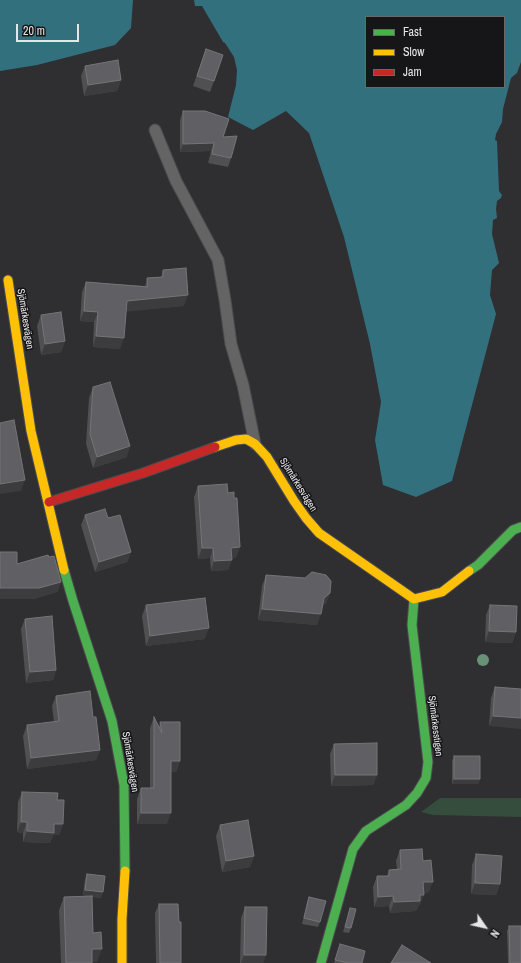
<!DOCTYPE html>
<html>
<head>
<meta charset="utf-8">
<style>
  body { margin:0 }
  #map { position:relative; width:521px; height:963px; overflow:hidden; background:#2f2e31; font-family:"Archivo Narrow",sans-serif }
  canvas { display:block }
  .legend { position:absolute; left:365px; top:16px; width:140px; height:72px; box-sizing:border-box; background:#161618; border:1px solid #69696c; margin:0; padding:5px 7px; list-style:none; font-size:12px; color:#e6e5e9 }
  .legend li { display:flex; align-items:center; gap:8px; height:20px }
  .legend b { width:20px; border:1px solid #69696c }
  .north { position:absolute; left:465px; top:907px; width:40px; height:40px; -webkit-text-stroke:3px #161618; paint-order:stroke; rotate:124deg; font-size:11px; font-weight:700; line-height:16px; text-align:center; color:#e6e5e9 }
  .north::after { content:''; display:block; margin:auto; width:14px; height:18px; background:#e6e5e9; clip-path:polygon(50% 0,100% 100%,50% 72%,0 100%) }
  .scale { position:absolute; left:16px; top:24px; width:63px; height:18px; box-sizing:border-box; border:2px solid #e6e5e9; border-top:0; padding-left:5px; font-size:12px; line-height:14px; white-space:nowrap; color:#e6e5e9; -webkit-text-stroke:3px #161618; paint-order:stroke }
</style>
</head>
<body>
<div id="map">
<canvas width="521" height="963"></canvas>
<ul class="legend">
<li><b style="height:5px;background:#4caf50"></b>Fast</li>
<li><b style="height:5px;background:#ffc107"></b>Slow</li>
<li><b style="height:5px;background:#c62828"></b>Jam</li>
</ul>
<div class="north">N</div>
<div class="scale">20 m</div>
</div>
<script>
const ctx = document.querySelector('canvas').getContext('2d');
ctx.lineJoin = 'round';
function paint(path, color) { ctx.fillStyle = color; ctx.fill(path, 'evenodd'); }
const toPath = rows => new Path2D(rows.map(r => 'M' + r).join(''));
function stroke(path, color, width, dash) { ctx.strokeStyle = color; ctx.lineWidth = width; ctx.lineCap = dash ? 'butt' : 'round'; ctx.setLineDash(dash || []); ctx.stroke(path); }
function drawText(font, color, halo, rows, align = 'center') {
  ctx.font = font + ' "Archivo Narrow",sans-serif'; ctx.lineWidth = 3; ctx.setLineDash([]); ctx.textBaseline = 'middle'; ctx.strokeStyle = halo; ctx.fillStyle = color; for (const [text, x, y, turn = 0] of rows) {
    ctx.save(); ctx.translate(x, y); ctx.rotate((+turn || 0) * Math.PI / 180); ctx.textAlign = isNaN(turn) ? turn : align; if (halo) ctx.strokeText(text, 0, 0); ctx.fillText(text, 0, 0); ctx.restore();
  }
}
paint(toPath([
  [440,798,521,798,521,817,433,815,421,812]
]), '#354d3d');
paint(toPath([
  [0,0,133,0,131,28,115,45,37,65,0,71],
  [194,0,521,0,521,62,517,73,511,78,503,109,502,122,496,134,495,140,497,141,499,191,502,195,501,198,497,201,496,209,497,218,493,220,492,234,499,263,492,270,490,295,496,314,452,481,416,497,383,485,375,440,381,402,370,344,344,237,309,133,286,111,253,130,228,117,236,85,237,70,234,57,225,43,223,42,202,6,195,6],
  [366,17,504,17,504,87,366,87]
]), '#33707d');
const lane = toPath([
  [155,130,176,181,218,260,225,300,231,344,243,385,255,444]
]);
const fast = toPath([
  [64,570,73,601,112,721,124,785,125,871],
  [469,571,478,565,513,530,521,527],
  [321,963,353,849,366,831,406,805,417,793,426,778,428,762,412,625,414,599]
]);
const slow = toPath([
  [8,280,31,431,64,570],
  [215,447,236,440,246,439,255,444,267,457,294,501,306,518,319,533,414,599,442,592,469,571],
  [122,963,122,919,125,871]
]);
const jam = toPath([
  [49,502,143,473,215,447]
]);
stroke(lane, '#4c4c4e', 13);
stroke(fast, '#4c4c4e', 11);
stroke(slow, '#4c4c4e', 11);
stroke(jam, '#4c4c4e', 11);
stroke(lane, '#656464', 11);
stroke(fast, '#4caf50', 9);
stroke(slow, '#ffc107', 9);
stroke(jam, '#c62828', 9);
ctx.fillStyle = '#689177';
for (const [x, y] of [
  [483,660]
]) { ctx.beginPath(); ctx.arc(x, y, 6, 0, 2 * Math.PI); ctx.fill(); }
paint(toPath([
  [206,49,214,81,210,92,193,86],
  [85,66,121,80,117,91,84,96,81,76],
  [183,111,223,137,231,158,228,167,208,163,211,151,180,152,180,120],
  [163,270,184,306,126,311,120,349,93,347,94,322,80,321,82,292,86,282,145,286,147,278,161,277],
  [41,315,65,341,61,352,41,355,37,326],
  [93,387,127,457,93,468,86,444,89,398],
  [198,486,228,493,236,558,232,558,228,570,211,571,210,558,198,559,194,497],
  [85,515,108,518,131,552,127,562,95,572,81,525],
  [266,575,330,593,326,603,322,606,317,625,258,620,262,586],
  [146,605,205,639,146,646,142,616],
  [490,605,516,632,512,643,485,642,486,615],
  [25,619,56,670,53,680,26,683,21,629],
  [495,687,521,689,489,726,491,698],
  [56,696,93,717,100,750,96,760,27,769,23,736,27,725,54,722,52,706],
  [154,717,159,727,160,722,180,761,176,772,171,772,167,824,137,824,137,799,141,788,150,788,150,728],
  [334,744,377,775,373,785,331,786,330,754],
  [454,756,480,779,478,784,452,784,452,761],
  [22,792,57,800,63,824,59,835,53,835,50,843,23,842,23,833,17,832,18,802],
  [220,825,254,856,250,867,222,872,216,836],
  [400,850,423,861,429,892,423,893,420,905,419,905,416,911,390,913,389,906,374,907,373,887,377,876,387,876,389,870,397,869,396,861],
  [476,854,500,884,496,895,471,894,472,865],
  [87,874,101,898,92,897,93,933,97,962,92,962,92,963,61,963,59,910,64,897,88,896,83,895,85,879],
  [309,897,320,922,318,927,302,924,307,902],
  [159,904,179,922,181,963,156,963,155,913],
  [245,907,266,955,263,963,240,963,241,918],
  [350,908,351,928,349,933,343,932],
  [509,926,521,963,508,963,507,931],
  [340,944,362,963,334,963]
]), '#504f52');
paint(toPath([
  [121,80,117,91,84,96,88,85],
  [214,143,211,151,180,152,183,144],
  [188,295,184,306,123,312,127,301],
  [84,311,98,312,94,322,80,321],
  [96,336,124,338,120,349,93,347],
  [65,341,61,352,41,355,45,344],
  [130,446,127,457,93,468,97,457],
  [25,480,21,491,0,494,0,484],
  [240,547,236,558,227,558,231,548],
  [202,548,213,548,210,558,198,559],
  [131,552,127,562,95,572,99,562],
  [232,560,228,570,211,571,214,561],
  [61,582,58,592,35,599,0,599,0,588],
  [330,593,326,603,320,608,324,598],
  [262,609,321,614,317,625,258,620],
  [209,628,205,639,146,646,150,636],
  [489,631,516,632,512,643,485,642],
  [56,670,53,680,26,683,30,672],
  [493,716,521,718,521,729,489,726],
  [100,750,96,760,27,769,31,758],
  [171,761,180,761,176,772,167,772],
  [335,775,377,775,373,785,331,786],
  [454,779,480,779,478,784,452,784],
  [141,813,171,813,167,824,137,824],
  [21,822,27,822,23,833,17,832],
  [54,824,63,824,59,835,53,835,50,843,23,842,27,831],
  [254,856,250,867,222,872,226,861],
  [423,882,433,882,429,892,419,893],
  [475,883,500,884,496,895,471,894],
  [85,890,103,892,101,898,83,895],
  [420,895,424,895,420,905,419,905,416,911,390,913,394,902],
  [393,896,389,906,374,907,378,897],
  [92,949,102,949,97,962,88,962],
  [244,955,266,955,263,963,241,963]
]), '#3c3b3e');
const building = toPath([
  [206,49,223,55,214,81,197,76,206,49],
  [118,60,121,80,88,85,85,66,118,60],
  [183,111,205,111,229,119,223,137,237,136,231,158,212,154,214,143,183,144,183,111],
  [186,268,188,295,127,301,124,338,96,336,98,312,84,311,86,282,148,287,147,278,163,277,163,270,186,268],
  [61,312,65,341,45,344,41,315,61,312],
  [110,382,130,446,97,457,90,434,93,387,110,382],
  [14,420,25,480,0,484,0,423,14,420],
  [227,484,228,493,234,492,234,498,237,498,240,547,231,548,232,560,214,561,213,548,202,548,198,486,227,484],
  [105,509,108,518,120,515,131,552,99,562,85,515,105,509],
  [0,552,17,552,17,564,48,555,49,557,54,556,61,582,39,588,0,588,0,552],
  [312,572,326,575,331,581,330,593,324,598,321,614,262,609,266,575,305,578,312,572],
  [205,598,209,628,150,636,146,605,205,598],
  [490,605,517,606,516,632,489,631,490,605],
  [52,616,56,670,30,672,25,619,52,616],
  [495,687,521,689,521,718,493,716,495,687],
  [90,691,93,717,96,717,100,750,31,758,27,725,59,721,56,696,90,691],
  [154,717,162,733,160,722,180,722,180,761,171,761,171,813,141,813,141,788,154,788,154,717],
  [377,743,377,775,335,775,334,744,377,743],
  [454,756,480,756,480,779,454,779,454,756],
  [22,792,58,793,57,800,64,800,63,824,54,824,54,833,27,831,27,822,21,822,22,792],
  [248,820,254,856,226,861,220,825,248,820],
  [422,849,423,861,431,860,433,882,423,882,424,895,420,895,420,901,394,902,393,896,378,897,377,876,389,876,389,870,401,869,400,850,422,849],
  [476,854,502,856,500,884,475,883,476,854],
  [87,874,105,876,103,892,85,890,87,874],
  [92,896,93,933,101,932,102,949,92,949,92,963,66,963,64,897,92,896],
  [309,897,326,901,320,922,304,918,309,897],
  [159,904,178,904,179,922,181,922,181,963,160,963,159,904],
  [245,907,267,907,266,955,244,955,245,907],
  [350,908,356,909,351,928,345,927,350,908],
  [509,926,521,926,521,963,510,963,509,926],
  [340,944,365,951,362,963,348,963,335,960,340,944],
  [402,945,431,963,391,963,402,945]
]);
paint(building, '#605f63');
stroke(building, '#757478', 1);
drawText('10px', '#e6e5e9', '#161618', [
  ["Sjömärkesvägen",25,319,81],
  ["Sjömärkesvägen",298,485,58],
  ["Sjömärkesstigen",435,726,83],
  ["Sjömärkesvägen",130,762,81]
]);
</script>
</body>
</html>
